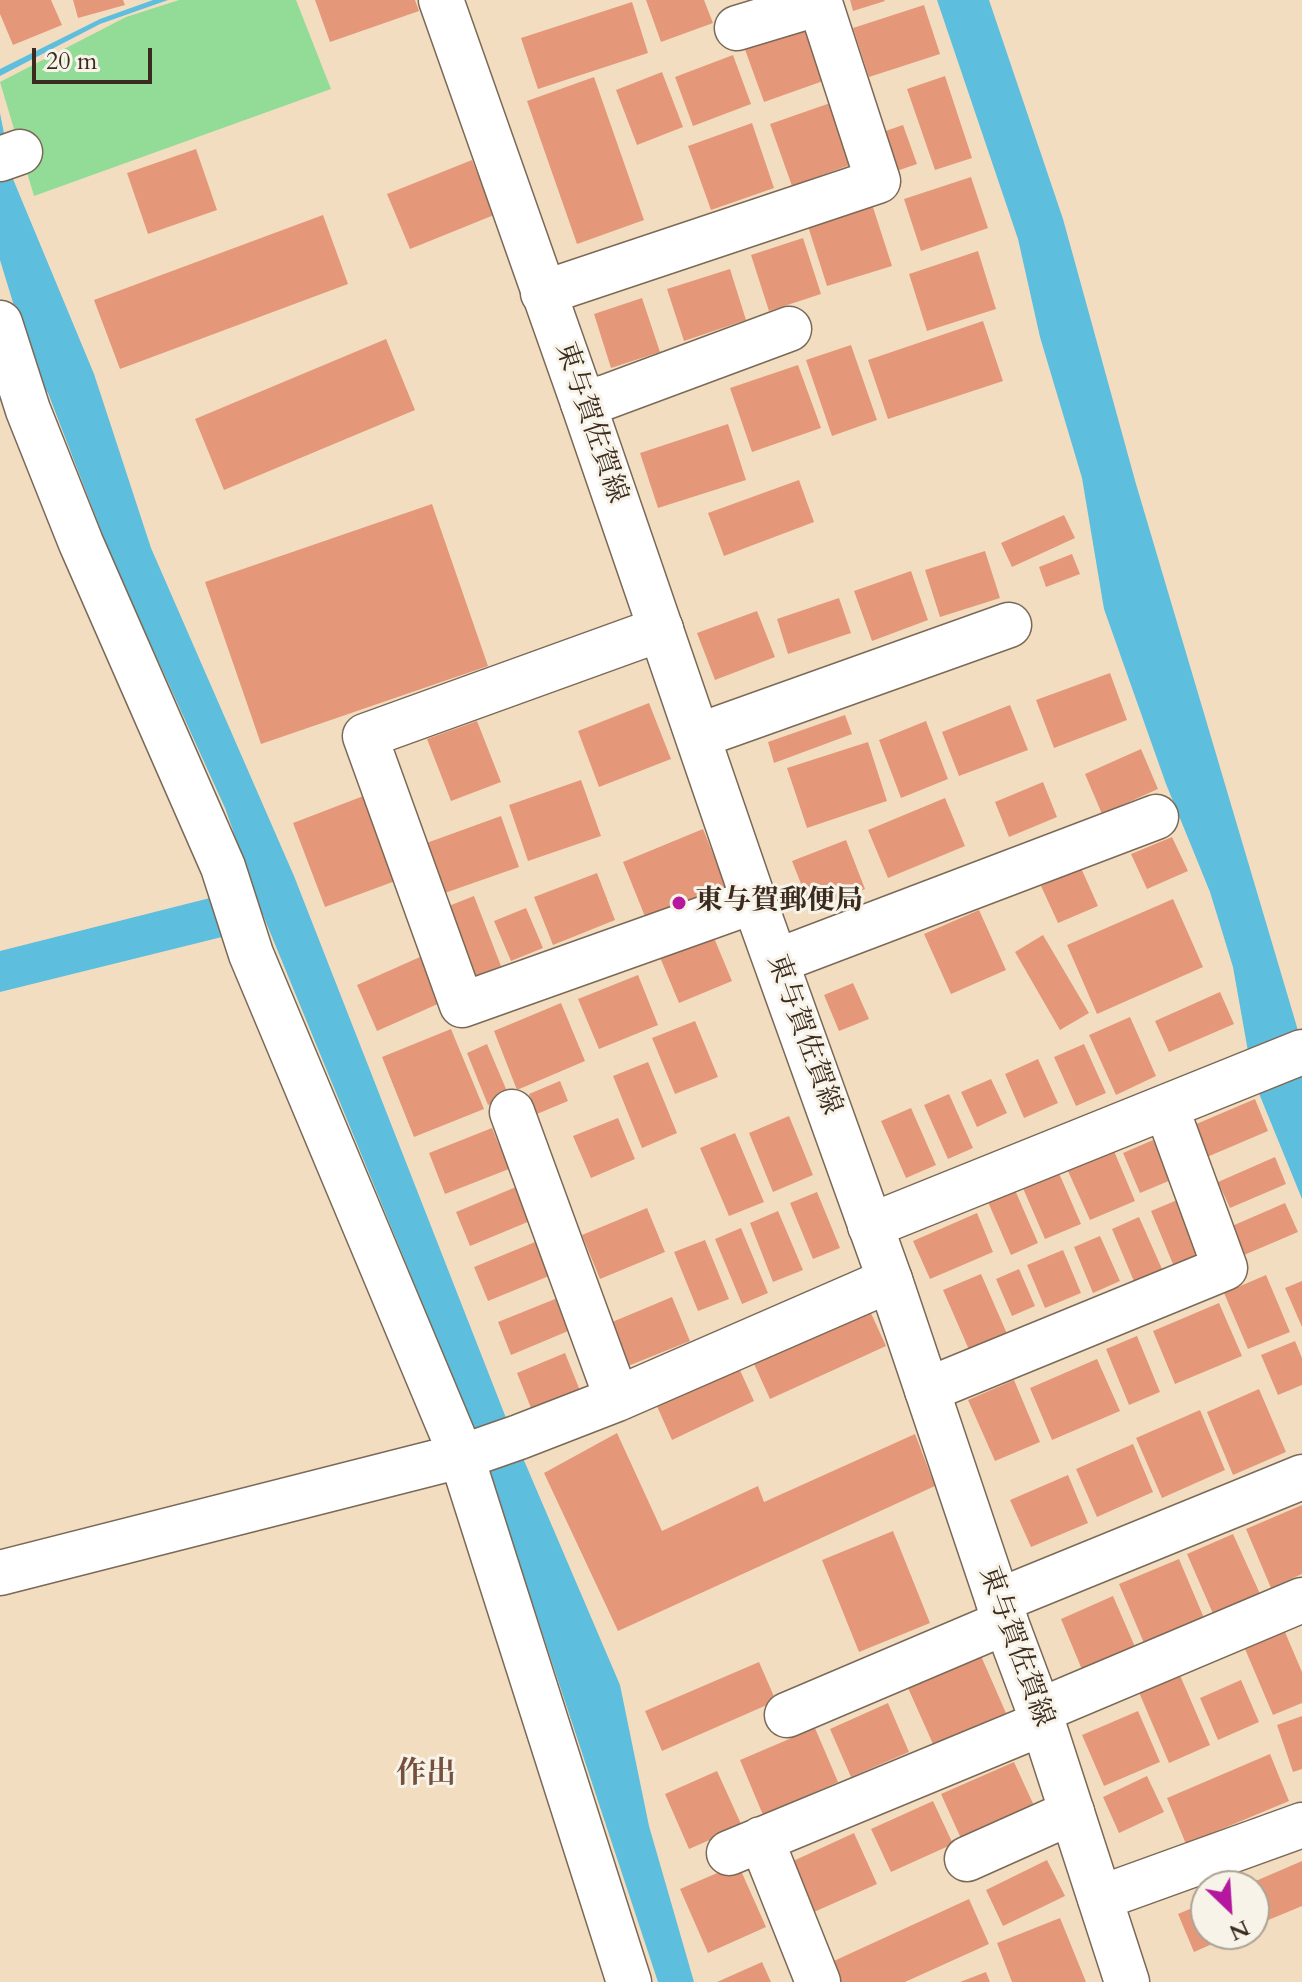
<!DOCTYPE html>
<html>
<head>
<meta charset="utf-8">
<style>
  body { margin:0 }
  #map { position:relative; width:1302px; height:1982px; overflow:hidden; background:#f3ddc0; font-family:Cardo,serif }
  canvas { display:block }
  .north { position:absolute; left:1190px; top:1870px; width:80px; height:80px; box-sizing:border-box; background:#f7f3e8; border:2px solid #aca397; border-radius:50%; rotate:155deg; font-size:22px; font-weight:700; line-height:32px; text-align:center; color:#3b2a1e }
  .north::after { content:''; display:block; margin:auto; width:28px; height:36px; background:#b5179e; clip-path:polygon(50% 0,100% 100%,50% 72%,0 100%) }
  .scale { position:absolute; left:32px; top:48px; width:120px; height:36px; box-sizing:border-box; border:4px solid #3b2a1e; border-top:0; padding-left:10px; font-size:24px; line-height:28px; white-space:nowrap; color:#3b2a1e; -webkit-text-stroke:6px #f7f3e8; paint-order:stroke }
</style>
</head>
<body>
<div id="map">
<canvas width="1302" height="1982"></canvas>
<div class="north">N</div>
<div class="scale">20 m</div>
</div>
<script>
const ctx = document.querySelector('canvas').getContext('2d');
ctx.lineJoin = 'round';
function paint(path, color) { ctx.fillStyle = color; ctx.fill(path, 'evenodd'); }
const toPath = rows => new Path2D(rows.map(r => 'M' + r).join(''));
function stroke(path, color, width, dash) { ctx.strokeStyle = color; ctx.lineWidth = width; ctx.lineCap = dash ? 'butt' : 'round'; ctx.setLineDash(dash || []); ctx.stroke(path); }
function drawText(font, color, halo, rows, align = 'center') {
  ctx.font = font + ' Cardo,"Noto Serif JP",serif'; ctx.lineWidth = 6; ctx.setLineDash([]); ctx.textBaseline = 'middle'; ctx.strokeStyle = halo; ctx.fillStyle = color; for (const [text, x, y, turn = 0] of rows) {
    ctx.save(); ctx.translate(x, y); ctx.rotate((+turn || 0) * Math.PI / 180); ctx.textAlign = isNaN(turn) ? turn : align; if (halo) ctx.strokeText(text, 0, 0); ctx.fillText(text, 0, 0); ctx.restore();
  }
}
paint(toPath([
  [179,0,296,0,331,89,34,196,0,82,126,17]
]), '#92dc97');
paint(toPath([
  [153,0,168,0,100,24,0,76,0,69,100,19],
  [937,0,989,0,1063,219,1136,484,1302,1044,1302,1199,1256,1086,1249,1057,1233,967,1210,892,1166,784,1104,609,1082,478,1040,337,1018,239],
  [0,113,13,179,94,374,151,548,294,876,508,1423,620,1685,649,1826,694,1982,658,1982,477,1436,263,915,223,927,226,936,0,992,0,951,214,897,217,908,256,895,225,808,112,559,48,393,36,378,0,260]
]), '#5ebedd');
paint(toPath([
  [0,0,51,0,62,25,13,45,0,14],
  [73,0,123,0,125,5,78,18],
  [315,0,415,0,419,11,330,42],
  [646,0,704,0,713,23,661,42],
  [850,0,884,0,885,1,853,11],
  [632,2,648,53,538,89,521,38],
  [924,5,940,54,869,77,853,28],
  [805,22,826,80,764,102,743,44],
  [733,55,751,104,693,126,675,77],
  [662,72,683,127,637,145,616,90],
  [945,76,972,158,935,170,907,89],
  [594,77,644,220,577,244,527,101],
  [836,101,858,162,792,186,770,124],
  [752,123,774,188,711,210,688,146],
  [903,125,917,164,888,174,874,135],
  [196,149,217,210,148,234,127,173],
  [472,160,494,215,410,249,387,194],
  [971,177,988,228,921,251,904,199],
  [870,198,892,266,827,286,806,220],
  [323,215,348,284,120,369,94,300],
  [803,238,821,294,769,311,751,255],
  [978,251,996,309,927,331,909,274],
  [730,269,746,320,684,341,667,289],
  [642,298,660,352,611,368,594,314],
  [983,321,1003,381,888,419,868,360],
  [386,339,415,410,224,490,195,419],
  [851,345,877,420,832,436,806,360],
  [798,365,821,428,752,452,730,388],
  [728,424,746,480,658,508,640,453],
  [799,480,814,522,724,556,708,513],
  [432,504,488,666,261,744,205,582],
  [1064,515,1075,538,1012,567,1001,543],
  [985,551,1000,598,940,617,925,570],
  [1072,554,1080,574,1046,587,1039,567],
  [911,571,928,620,872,641,854,591],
  [839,598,851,633,788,654,777,619],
  [757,611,775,657,715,680,697,633],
  [1110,673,1127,720,1054,748,1036,700],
  [649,703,671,759,599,787,578,731],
  [1010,705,1028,750,959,776,942,732],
  [845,715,852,734,774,763,768,742],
  [477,721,501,782,451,801,427,739],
  [926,721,948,779,901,798,879,740],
  [868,742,887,801,807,828,787,768],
  [1141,749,1158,789,1102,814,1085,774],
  [581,780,601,836,528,861,509,805],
  [1043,782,1057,817,1009,837,995,802],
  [366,795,398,880,325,907,293,823],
  [945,798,965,846,888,878,868,830],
  [501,816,519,867,439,895,421,845],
  [703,829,726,886,646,919,623,862],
  [1172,837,1188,871,1147,889,1131,854],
  [846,840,865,889,811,909,792,861],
  [1081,868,1098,906,1058,923,1041,886],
  [597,873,615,920,553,945,534,897],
  [474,896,501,966,468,979,441,909],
  [1173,899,1203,967,1097,1014,1067,945],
  [526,908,543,948,511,961,494,921],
  [979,910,1006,970,951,994,924,934],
  [712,933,732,981,679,1003,659,955],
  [1043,935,1089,1013,1060,1030,1015,952],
  [420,957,440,1003,377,1031,357,985],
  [638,975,658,1025,599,1049,578,999],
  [853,983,869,1019,839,1031,824,995],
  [1220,992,1234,1024,1169,1052,1155,1021],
  [561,1003,585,1061,517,1090,494,1031],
  [1130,1017,1156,1076,1116,1095,1089,1035],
  [695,1021,718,1077,675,1094,652,1038],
  [451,1029,484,1109,414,1137,382,1057],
  [487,1044,509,1096,488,1105,467,1053],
  [1084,1044,1106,1093,1076,1106,1054,1057],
  [1038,1059,1058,1103,1024,1118,1005,1074],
  [648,1062,677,1133,642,1148,613,1076],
  [991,1079,1007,1113,977,1127,961,1092],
  [560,1081,568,1101,537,1114,529,1094],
  [949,1094,973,1148,948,1159,924,1105],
  [1255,1099,1268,1131,1207,1157,1194,1125],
  [911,1108,936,1165,906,1178,881,1121],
  [789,1116,813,1175,773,1192,749,1133],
  [618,1118,635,1159,591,1178,573,1136],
  [492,1128,509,1169,445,1194,429,1153],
  [735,1133,764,1202,729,1216,700,1148],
  [1153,1140,1171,1180,1140,1193,1123,1153],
  [1114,1151,1135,1201,1090,1220,1068,1171],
  [1275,1157,1286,1184,1230,1208,1218,1182],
  [1058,1171,1081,1224,1045,1239,1022,1186],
  [516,1187,530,1221,470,1246,456,1212],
  [1015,1190,1038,1243,1011,1255,988,1202],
  [817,1192,840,1248,813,1259,790,1203],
  [1182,1198,1206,1255,1175,1269,1151,1211],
  [1285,1203,1298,1232,1244,1255,1232,1226],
  [647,1208,665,1252,600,1279,582,1235],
  [778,1211,803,1270,773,1282,750,1223],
  [977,1213,993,1252,930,1279,913,1241],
  [1139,1217,1166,1278,1138,1291,1112,1229],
  [741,1228,768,1293,742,1304,715,1239],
  [1100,1236,1120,1281,1093,1293,1074,1247],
  [705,1240,729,1299,698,1311,674,1252],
  [535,1242,549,1276,488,1301,474,1267],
  [1063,1250,1081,1293,1045,1308,1027,1265],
  [1019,1269,1035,1306,1012,1316,996,1279],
  [981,1274,1008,1336,970,1352,943,1290],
  [1266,1275,1290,1332,1248,1349,1224,1293],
  [1302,1281,1302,1327,1285,1288],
  [560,1297,573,1329,511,1355,498,1322],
  [672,1297,690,1341,623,1368,605,1325],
  [865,1300,886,1346,770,1399,749,1353],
  [1219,1303,1242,1356,1175,1384,1153,1331],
  [1137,1336,1160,1392,1129,1405,1106,1349],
  [1295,1341,1302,1358,1302,1385,1278,1395,1261,1355],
  [565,1353,581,1393,533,1413,517,1373],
  [734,1357,754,1401,672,1440,652,1395],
  [1097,1359,1120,1411,1052,1440,1030,1388],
  [1014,1380,1040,1442,995,1461,968,1400],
  [1259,1389,1286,1452,1233,1475,1207,1412],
  [1200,1410,1225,1470,1162,1498,1136,1438],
  [617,1433,662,1531,758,1486,764,1502,915,1434,935,1486,618,1631,544,1473],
  [1133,1444,1153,1492,1097,1517,1076,1469],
  [1068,1475,1088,1523,1031,1547,1010,1500],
  [1302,1505,1302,1574,1271,1588,1246,1529],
  [893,1531,930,1623,859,1652,822,1560],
  [1233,1534,1261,1596,1214,1616,1187,1554],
  [1179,1559,1204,1618,1144,1643,1119,1584],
  [1113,1596,1136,1649,1083,1672,1061,1619],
  [1285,1632,1302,1672,1302,1703,1273,1715,1245,1649],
  [981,1656,1006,1713,933,1744,908,1688],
  [759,1662,776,1701,662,1751,645,1711],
  [1179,1673,1210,1745,1169,1763,1138,1690],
  [1241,1680,1259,1722,1218,1740,1200,1698],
  [888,1703,909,1752,851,1777,830,1729],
  [1138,1711,1160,1762,1104,1786,1082,1735],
  [1302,1716,1302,1769,1293,1772,1277,1725],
  [815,1728,838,1782,763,1815,740,1760],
  [1270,1754,1289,1801,1186,1844,1167,1798],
  [1014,1762,1036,1810,963,1843,941,1794],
  [717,1771,742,1826,689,1849,665,1794],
  [1147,1776,1164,1812,1119,1833,1103,1797],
  [933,1801,953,1844,891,1872,871,1829],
  [854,1833,877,1884,814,1912,791,1862],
  [1047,1860,1065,1896,1003,1926,986,1890],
  [1302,1861,1302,1906,1254,1926,1254,1886,1244,1886],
  [738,1864,766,1927,708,1953,680,1889],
  [969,1899,989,1944,905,1982,833,1982,825,1965],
  [1206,1902,1206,1934,1235,1934,1194,1952,1178,1914],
  [1060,1918,1086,1982,1012,1982,997,1943],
  [762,1962,771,1982,717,1982],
  [986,1972,990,1982,960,1982]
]), '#e59879');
const minor = toPath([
  [737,28,820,3],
  [0,159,20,152],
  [543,293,878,181,819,0],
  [0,323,28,410,81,543,223,867,251,954,461,1455,629,1982],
  [583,403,606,397,789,329],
  [661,629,365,736,462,1005,754,901],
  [698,736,1009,625],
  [777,961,1156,817],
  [512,1112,617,1399],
  [870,1226,1302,1052],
  [927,1390,1225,1268,1166,1107],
  [0,1573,476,1452,519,1437,617,1399,890,1280],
  [998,1601,1302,1477],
  [1039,1711,1302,1600],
  [787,1715,1006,1622],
  [761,1839,818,1982],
  [729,1853,1043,1723],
  [967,1859,1072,1812],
  [1100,1898,1302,1825]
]);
const secondary = toPath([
  [441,0,583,403,754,901,890,1280,998,1601,1039,1711,1127,1982]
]);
stroke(minor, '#7b6957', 47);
stroke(secondary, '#7b6957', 47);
stroke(minor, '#fff', 44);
stroke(secondary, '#fff', 44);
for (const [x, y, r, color] of [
  [679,903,8,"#b5179e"]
]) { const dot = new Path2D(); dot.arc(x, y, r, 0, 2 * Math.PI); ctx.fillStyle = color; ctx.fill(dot); stroke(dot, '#f7f3e8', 3); }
drawText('28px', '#3b2a1e', '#f7f3e8', [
  ["東与賀佐賀線",590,423,71],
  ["東与賀佐賀線",803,1035,70],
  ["東与賀佐賀線",1015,1647,70]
]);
drawText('bold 28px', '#3b2a1e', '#f7f3e8', [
  ["東与賀郵便局",695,903]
], 'left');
drawText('bold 30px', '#76503e', '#f7f3e8', [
  ["作出",426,1775]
]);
</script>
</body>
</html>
